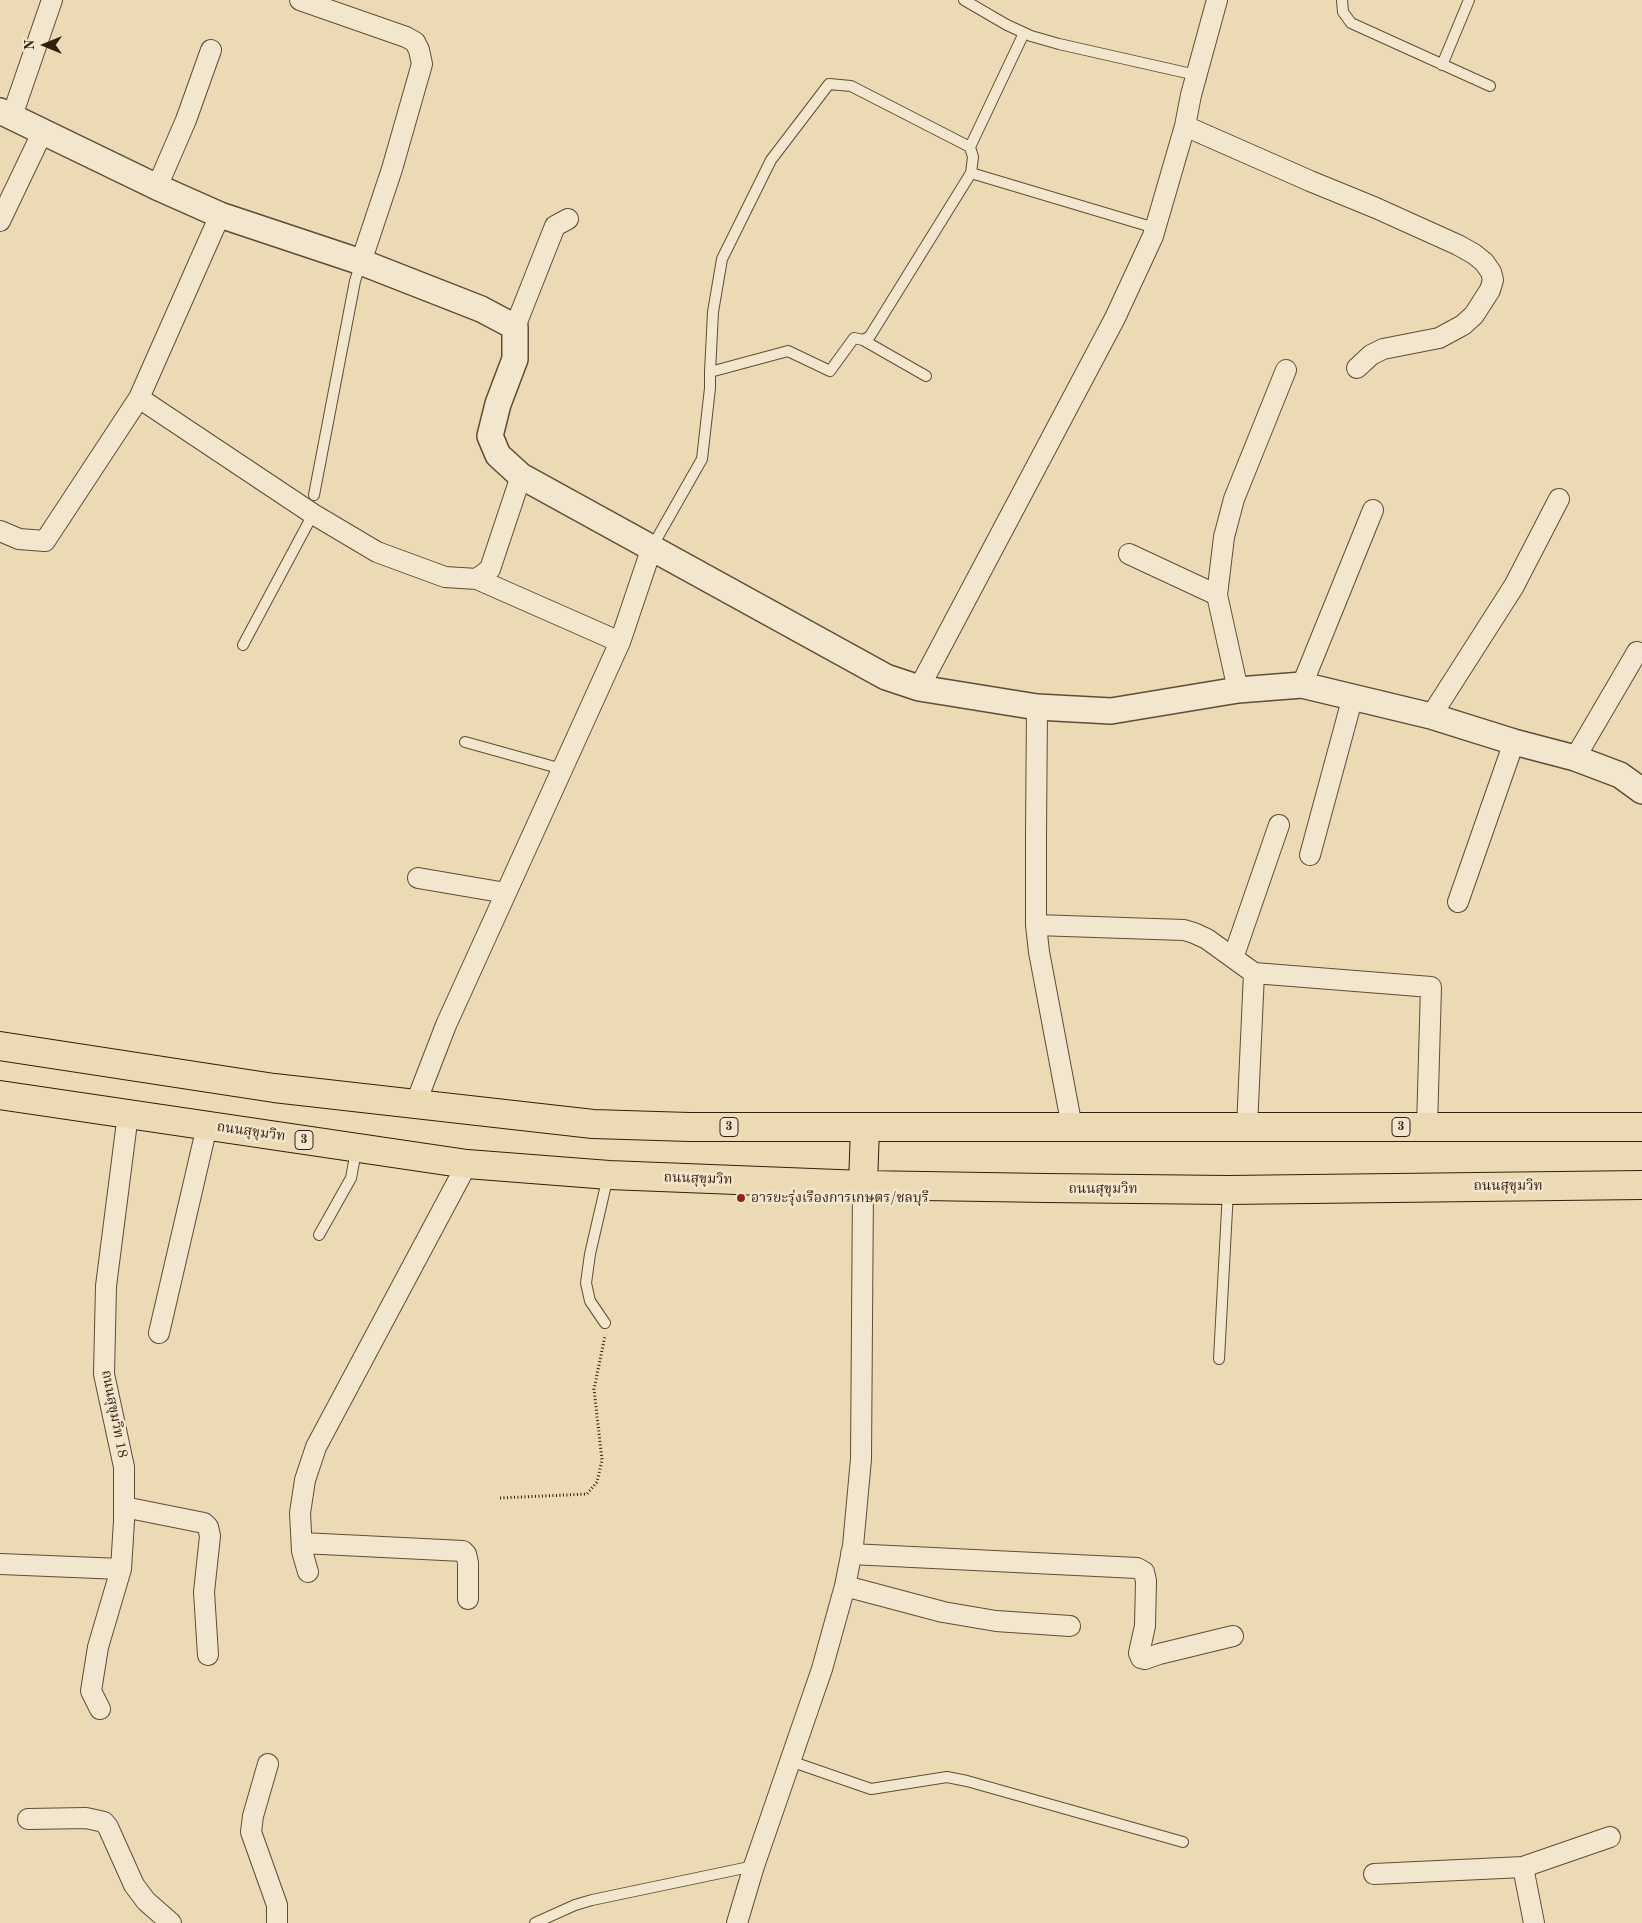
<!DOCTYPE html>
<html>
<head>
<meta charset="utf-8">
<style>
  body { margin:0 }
  #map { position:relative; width:1642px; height:1923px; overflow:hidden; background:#ebdab4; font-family:"Old Standard TT",serif }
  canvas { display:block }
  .north { position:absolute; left:20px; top:20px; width:50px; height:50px; -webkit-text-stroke:4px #f2e7ce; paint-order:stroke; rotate:270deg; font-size:14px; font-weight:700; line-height:20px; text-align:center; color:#331d0c }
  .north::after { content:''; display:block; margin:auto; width:18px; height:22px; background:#331d0c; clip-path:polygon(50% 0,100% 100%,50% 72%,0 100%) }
</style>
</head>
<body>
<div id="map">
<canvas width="1642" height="1923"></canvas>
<div class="north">N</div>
</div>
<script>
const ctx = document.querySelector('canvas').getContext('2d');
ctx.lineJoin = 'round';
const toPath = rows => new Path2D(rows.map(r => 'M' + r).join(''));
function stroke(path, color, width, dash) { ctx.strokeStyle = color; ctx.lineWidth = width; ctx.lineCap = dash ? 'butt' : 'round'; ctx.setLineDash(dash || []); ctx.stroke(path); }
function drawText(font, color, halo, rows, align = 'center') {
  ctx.font = font + ' "Old Standard TT","Noto Serif Thai",serif'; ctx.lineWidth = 5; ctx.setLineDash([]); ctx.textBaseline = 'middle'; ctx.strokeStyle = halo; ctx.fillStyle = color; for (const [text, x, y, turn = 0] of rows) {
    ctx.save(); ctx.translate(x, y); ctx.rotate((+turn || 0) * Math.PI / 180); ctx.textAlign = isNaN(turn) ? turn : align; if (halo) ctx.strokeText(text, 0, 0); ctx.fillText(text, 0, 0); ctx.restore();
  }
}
const service = toPath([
  [964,0,1007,25,1031,36,1059,44,1196,75],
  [1342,0,1343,12,1351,23,1490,86],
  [1442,65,1469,0],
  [970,147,1024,33],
  [971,173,1155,228],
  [863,340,926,376],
  [314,495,355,281,361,262],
  [652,547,702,459,710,388,710,372,713,312,722,259,771,160,829,84,851,86,970,147,973,157,971,173,870,336,863,340,854,338,830,371,788,351,710,372],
  [243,645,313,514],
  [465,742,562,769],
  [319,1235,351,1178,354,1162,354,1149],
  [605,1323,590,1301,586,1283,590,1254,608,1176],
  [1219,1359,1228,1191],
  [790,1761,871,1789,947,1777,967,1781,1183,1842],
  [535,1923,575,1905,592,1900,754,1866]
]);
const minor = toPath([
  [300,0,406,37,415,42,419,50,422,64,392,169,361,262],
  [12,116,52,0],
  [1185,126,1310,181,1376,208,1458,245,1474,254,1484,262,1491,272,1493,280,1490,290,1474,315,1463,325,1439,338,1383,349,1371,355,1357,368],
  [157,187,186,120,211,50],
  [0,221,43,131],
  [515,327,555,226,568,219],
  [139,398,313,514,377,552,445,577,477,579,490,569,521,476],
  [0,531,19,539,45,541,139,398,220,215],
  [1129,554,1217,595],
  [477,579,620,642],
  [1302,685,1373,510],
  [919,688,1115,318,1153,236,1185,126,1191,95,1217,0],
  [1238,690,1217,595,1224,537,1234,499,1286,370],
  [1037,707,1036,835,1036,925,1039,952,1072,1127],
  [1431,716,1514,586,1559,499],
  [1575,758,1637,652],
  [1310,855,1353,696],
  [418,878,506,893],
  [1458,902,1514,742],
  [1036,925,1184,930,1194,933,1207,939,1254,973,1431,987,1427,1127],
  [1233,958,1279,825],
  [415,1105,446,1025,620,642,652,547],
  [1247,1127,1254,973],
  [159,1333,207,1126],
  [124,1507,204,1523,208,1527,210,1536,204,1592,208,1655],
  [302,1543,463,1551,466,1554,468,1563,468,1599],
  [851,1554,1137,1568,1144,1572,1146,1581,1145,1626,1139,1653,1141,1658,1145,1659,1159,1654,1233,1636],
  [0,1564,121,1569],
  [308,1572,302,1551,300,1513,305,1480,316,1447,467,1164],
  [845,1586,943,1612,996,1621,1070,1626],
  [100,1709,91,1691,98,1647,121,1569,124,1521,124,1467,104,1374,106,1286,128,1114],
  [268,1764,253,1816,251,1832,277,1905,277,1923],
  [28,1819,86,1818,104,1822,108,1827,134,1885,146,1901,171,1923],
  [1523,1867,1534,1923],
  [1374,1874,1523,1867,1610,1837],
  [737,1923,754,1866,822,1669,845,1586,853,1546,861,1459,863,1185]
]);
const tertiary = toPath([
  [0,111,157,187,220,215,361,262,481,309,515,327,515,359,498,404,490,436,498,455,521,476,886,677,919,688,1037,707,1111,711,1238,690,1302,685,1431,716,1514,742,1575,758,1620,775,1642,791]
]);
const primary = toPath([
  [0,1046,274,1088,593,1124,689,1127,1642,1127],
  [0,1095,467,1164,609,1175,863,1185,1046,1188,1228,1190,1642,1185],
  [863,1185,865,1127]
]);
stroke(service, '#614c36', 12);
stroke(minor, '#614c36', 22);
stroke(tertiary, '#614c36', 28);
stroke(primary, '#331d0c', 30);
stroke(toPath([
  [500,1498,587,1494,597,1482,602,1460,594,1389,605,1336]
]), '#331d0c', 3, [1, 2.5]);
stroke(service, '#f2e7ce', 10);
stroke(minor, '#f2e7ce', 20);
stroke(tertiary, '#f2e7ce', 25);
stroke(primary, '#ebdab4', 28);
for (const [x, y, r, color] of [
  [741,1198,5,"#8f2418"]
]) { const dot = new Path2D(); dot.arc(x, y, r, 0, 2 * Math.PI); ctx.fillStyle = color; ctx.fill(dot); stroke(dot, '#f2e7ce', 2); }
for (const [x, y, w] of [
  [729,1127,18],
  [1401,1127,18],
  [304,1140,18]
]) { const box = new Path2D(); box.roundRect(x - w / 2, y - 9.5, w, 19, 4); ctx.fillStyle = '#f2e7ce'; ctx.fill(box); stroke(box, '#331d0c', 1); }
drawText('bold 12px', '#331d0c', null, [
  ["3",729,1127],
  ["3",1401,1127],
  ["3",304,1140]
]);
drawText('14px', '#331d0c', '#f2e7ce', [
  ["ถนนสุขุมวิท",251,1132,8],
  ["ถนนสุขุมวิท",698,1179,2],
  ["ถนนสุขุมวิท",1508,1186],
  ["ถนนสุขุมวิท",1103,1189],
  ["ถนนสุขุมวิท 18",114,1414,79]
]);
drawText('14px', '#331d0c', '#f2e7ce', [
  ["อารยะรุ่งเรืองการเกษตร/ชลบุรี",751,1198]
], 'left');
</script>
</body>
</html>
